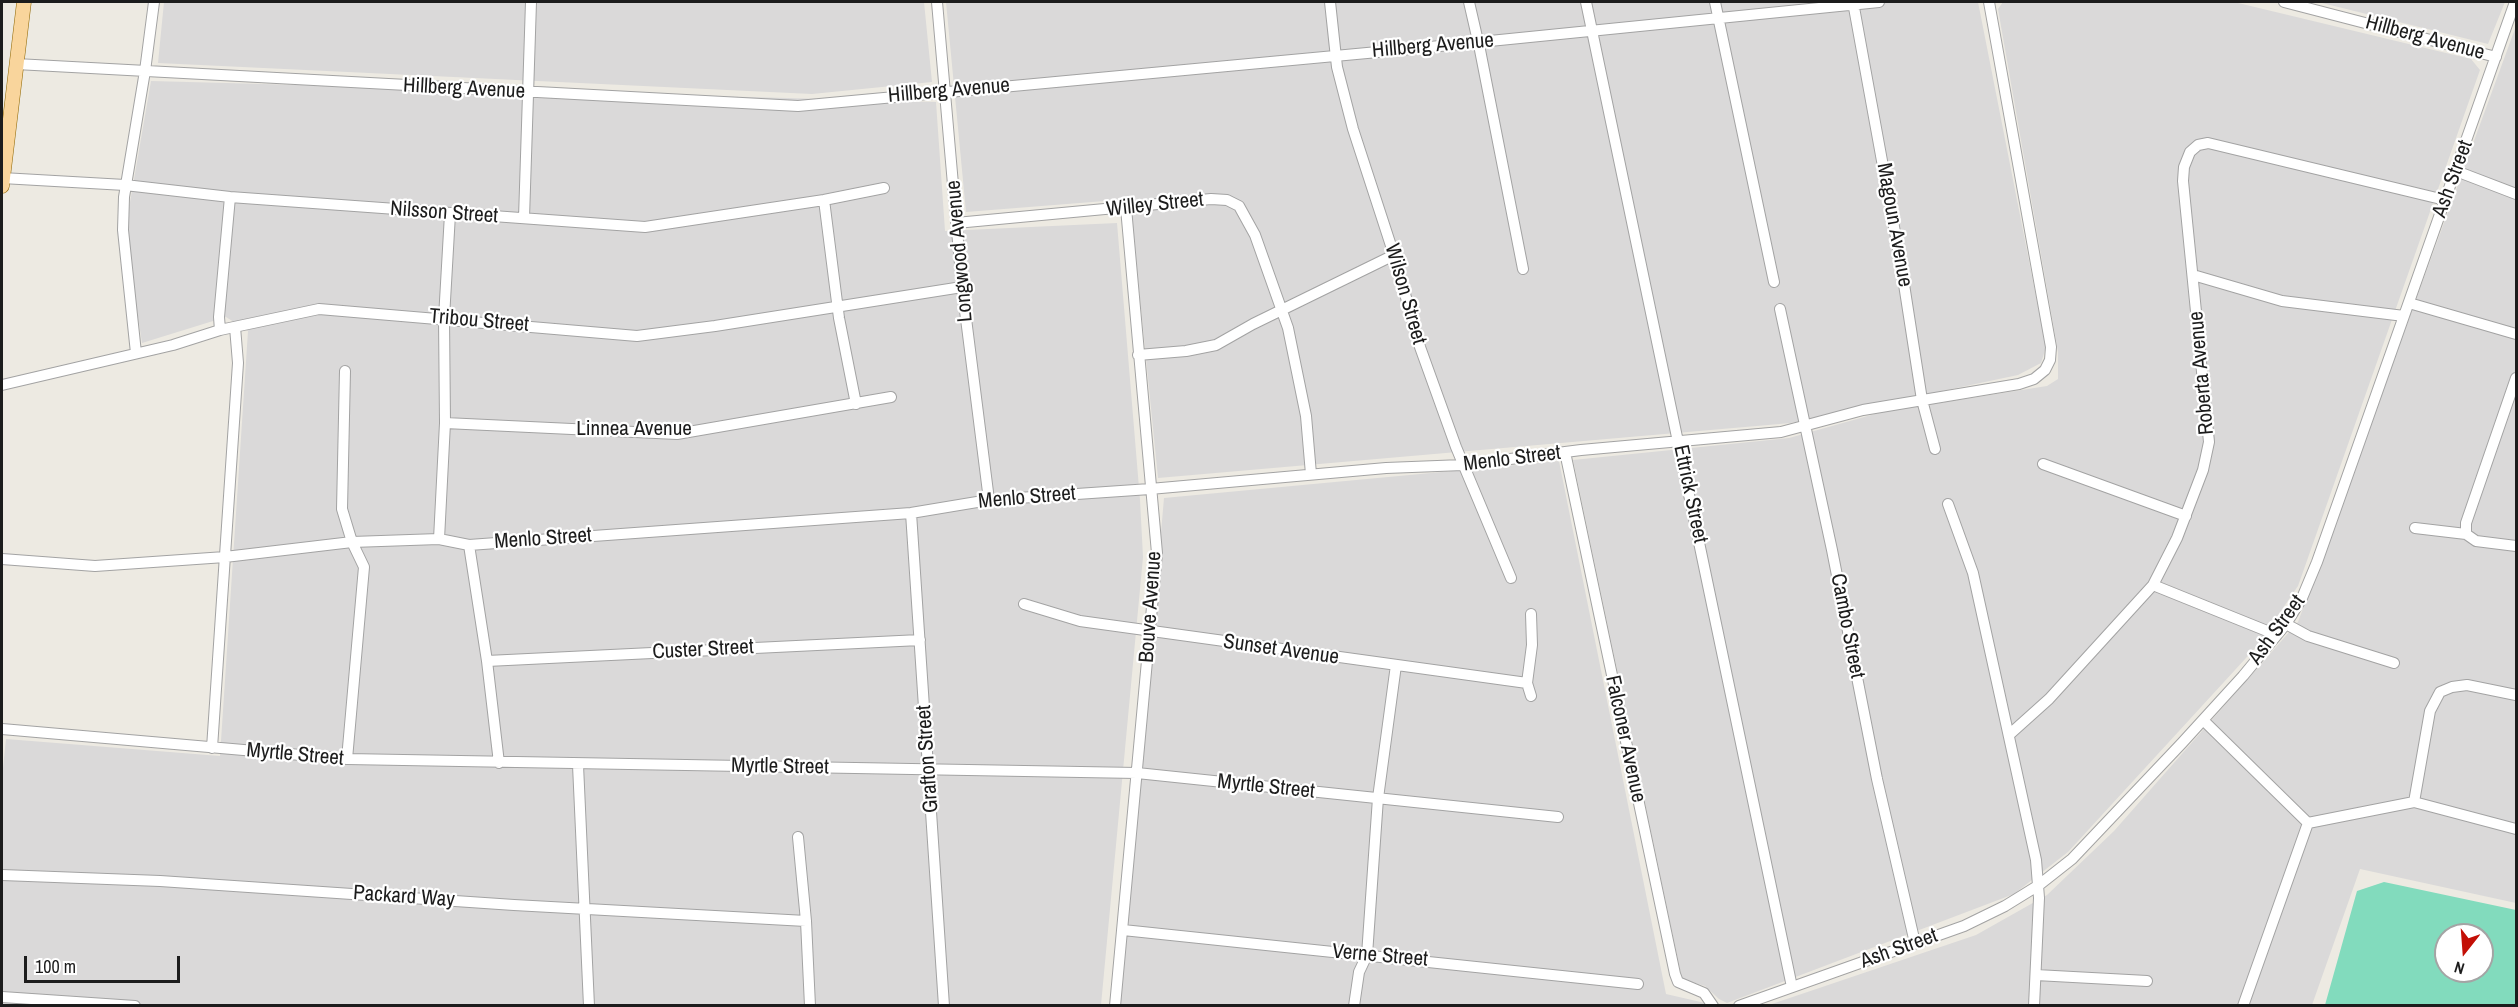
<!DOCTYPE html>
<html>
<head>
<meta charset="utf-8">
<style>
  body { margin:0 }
  #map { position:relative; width:2518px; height:1007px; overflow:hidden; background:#edeae2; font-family:"Archivo Narrow",sans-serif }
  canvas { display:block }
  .frame { position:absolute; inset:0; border:3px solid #1c1c1c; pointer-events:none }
  .north { position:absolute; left:2434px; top:923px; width:60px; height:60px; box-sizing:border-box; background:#fff; border:2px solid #a4a4a4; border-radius:50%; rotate:197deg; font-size:16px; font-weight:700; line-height:24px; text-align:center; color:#1c1c1c }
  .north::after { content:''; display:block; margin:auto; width:21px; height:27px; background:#c30f06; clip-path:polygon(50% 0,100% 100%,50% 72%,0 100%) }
  .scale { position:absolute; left:24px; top:956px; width:156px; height:27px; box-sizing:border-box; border:3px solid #1c1c1c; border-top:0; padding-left:8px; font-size:18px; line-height:21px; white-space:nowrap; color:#1c1c1c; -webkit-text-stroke:4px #fff; paint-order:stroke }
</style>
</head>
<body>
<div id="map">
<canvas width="2518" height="1007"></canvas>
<div class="frame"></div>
<div class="north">N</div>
<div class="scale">100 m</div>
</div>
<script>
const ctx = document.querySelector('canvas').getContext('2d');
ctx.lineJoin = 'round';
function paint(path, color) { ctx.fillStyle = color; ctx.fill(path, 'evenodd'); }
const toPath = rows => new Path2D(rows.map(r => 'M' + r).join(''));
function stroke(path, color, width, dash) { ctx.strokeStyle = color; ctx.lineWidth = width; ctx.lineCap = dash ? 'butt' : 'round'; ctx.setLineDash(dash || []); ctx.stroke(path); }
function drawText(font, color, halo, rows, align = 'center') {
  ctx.font = font + ' "Archivo Narrow",sans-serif'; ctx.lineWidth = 4.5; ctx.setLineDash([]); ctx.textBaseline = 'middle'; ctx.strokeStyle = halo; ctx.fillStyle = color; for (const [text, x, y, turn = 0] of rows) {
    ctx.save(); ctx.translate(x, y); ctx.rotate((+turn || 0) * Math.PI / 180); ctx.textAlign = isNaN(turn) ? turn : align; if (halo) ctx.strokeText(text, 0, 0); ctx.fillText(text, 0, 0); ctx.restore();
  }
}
paint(toPath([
  [164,2,924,2,932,82,812,94,158,63],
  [946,2,1978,2,2046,347,2041,363,2018,375,1791,423,1158,478,1130,199,966,212],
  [2003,2,2234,2,2471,59,2480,70,2298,586,2257,646,2068,852,2014,894,1727,1003,1719,999,1705,986,1682,979,1573,460,1789,438,1882,412,2047,386,2058,379,2058,352,1998,9],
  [2318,2,2505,2,2488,44],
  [2516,26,2516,903,2360,869,2312,1005,1766,1006,1976,935,2047,895,2114,831,2298,622],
  [151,81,936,102,945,231,1117,223,1140,500,1143,557,1101,1005,2,1006,2,778,6,739,220,756,248,331,226,317,142,343,125,231],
  [1559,461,1666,994,1705,1003,1706,1005,1120,1006,1164,498]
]), '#dad9d9');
paint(toPath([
  [2384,882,2516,910,2516,1005,2325,1005,2357,891],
  [2446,935,2482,935,2482,971,2446,971]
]), '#82dbbd');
const minor = toPath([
  [937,2,962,287,989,500],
  [1330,2,1337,67,1353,129,1394,255,1420,347,1456,447,1511,578],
  [1469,2,1480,50,1523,269],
  [1586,2,1792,987],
  [1715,2,1774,282],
  [1853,2,1901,265,1922,400,1935,449],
  [2284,2,2496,57],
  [16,64,798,106,1410,49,1879,2],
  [2456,171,2516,194],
  [2,178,125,185,230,197,645,227,824,200,884,188],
  [824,200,839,318,856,404],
  [524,218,531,2],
  [956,223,1211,199,1227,200,1239,206,1255,235,1288,328,1306,416,1311,474],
  [2193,275,2282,301,2404,316],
  [2409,303,2516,334],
  [1780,309,1832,550,1877,779,1915,943],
  [220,330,219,317,230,197],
  [136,353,123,230,124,197,145,71,154,2],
  [1138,355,1186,351,1216,345,1253,324,1394,255],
  [345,371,342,509,352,542,364,567,347,759],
  [2,385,173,345,220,330,319,309,637,336,715,326,962,287],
  [445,423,677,434,891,397],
  [1565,452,1675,974,1678,982,1704,993,1713,1006],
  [2043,464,2186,516],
  [1948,504,1973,573,2036,860,2039,898,2034,1006],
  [911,513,944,1006],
  [2415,528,2466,534,2476,541,2516,546],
  [2466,534,2466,523,2516,378],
  [439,539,445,423,444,318,450,214],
  [469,545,487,661,499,763],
  [2,559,95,566,225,557,352,542,439,539,469,545,911,513,989,500,1150,489,1386,468,1463,465,1581,450,1781,432,1863,410,2019,384,2034,379,2045,370,2050,360,2051,347,1989,2],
  [2153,585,2177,538,2203,470,2209,442,2183,181,2184,167,2190,152,2198,145,2208,143,2445,200],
  [1024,604,1080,621,1527,683,1531,696],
  [2286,624,2308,636,2394,663],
  [487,661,920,640],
  [1527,683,1532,645,1531,614],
  [2516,695,2467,685,2452,687,2440,692,2430,711,2414,802,2516,829],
  [2203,720,2308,823],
  [2,729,347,759,1137,773,1558,817],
  [2010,734,2049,699,2153,585,2277,635],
  [212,748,238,363,235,327],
  [578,765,589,1006],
  [2308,823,2414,802],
  [798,837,806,921,810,1006],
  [2,875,160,881,514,905,806,921],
  [1123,930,1638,984],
  [2036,975,2147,981],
  [2,997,135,1006],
  [1115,1006,1157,553,1126,208],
  [1354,1006,1359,972,1367,955,1378,798,1396,665],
  [1739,1006,1964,926,2005,906,2039,885,2072,859,2182,743,2243,676,2286,624,2302,598,2317,562,2515,2],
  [2243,1006,2308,823]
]);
const major = toPath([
  [2,186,24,2]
]);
stroke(minor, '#a3a3a3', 12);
stroke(major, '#906805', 15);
stroke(minor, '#fff', 10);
stroke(major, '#f9d59c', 14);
drawText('21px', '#1c1c1c', '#fff', [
  ["Hillberg Avenue",2425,38,15],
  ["Hillberg Avenue",1433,46,-5],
  ["Hillberg Avenue",464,89,3],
  ["Hillberg Avenue",949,91,-5],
  ["Ash Street",2453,179,-70],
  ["Willey Street",1155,205,-6],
  ["Nilsson Street",444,213,4],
  ["Magoun Avenue",1894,225,80],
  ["Longwood Avenue",960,251,-95],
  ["Wilson Street",1405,294,74],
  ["Tribou Street",479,321,5],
  ["Roberta Avenue",2202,373,-95],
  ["Linnea Avenue",634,429],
  ["Menlo Street",1512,459,-7],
  ["Ettrick Street",1690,494,78],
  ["Menlo Street",1027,498,-5],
  ["Menlo Street",543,539,-4],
  ["Bouve Avenue",1151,607,-86],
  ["Cambo Street",1847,626,79],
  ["Ash Street",2277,630,-54],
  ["Custer Street",703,650,-3],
  ["Sunset Avenue",1281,650,8],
  ["Falconer Avenue",1625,739,78],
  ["Myrtle Street",295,755,5],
  ["Grafton Street",928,759,-94],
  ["Myrtle Street",780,767,1],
  ["Myrtle Street",1266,787,6],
  ["Packard Way",404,897,4],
  ["Ash Street",1899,949,-20],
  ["Verne Street",1380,956,5]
]);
</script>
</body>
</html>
